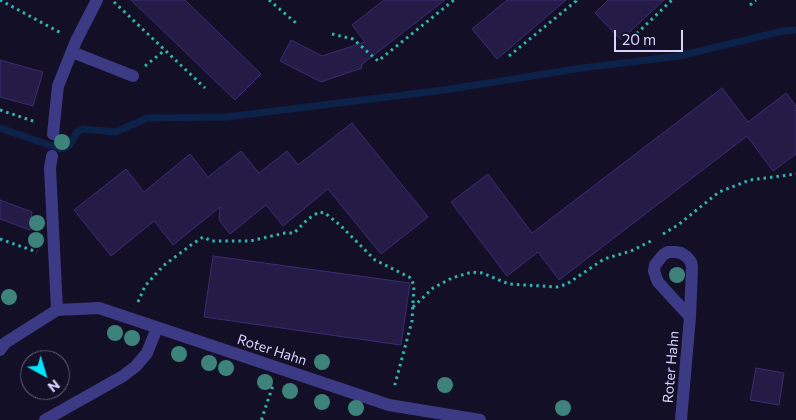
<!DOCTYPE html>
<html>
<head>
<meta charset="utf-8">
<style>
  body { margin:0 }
  #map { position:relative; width:796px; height:420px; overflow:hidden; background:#130f26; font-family:Commissioner,sans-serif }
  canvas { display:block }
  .north { position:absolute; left:20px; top:350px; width:50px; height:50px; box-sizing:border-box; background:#130f26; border:1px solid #625e7d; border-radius:50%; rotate:141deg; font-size:14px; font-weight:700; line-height:20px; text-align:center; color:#d9d4ff }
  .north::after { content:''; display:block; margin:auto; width:18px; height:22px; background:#00e5ff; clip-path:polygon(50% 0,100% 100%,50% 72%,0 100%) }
  .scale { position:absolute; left:614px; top:30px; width:69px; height:22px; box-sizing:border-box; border:2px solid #d9d4ff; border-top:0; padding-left:6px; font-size:15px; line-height:18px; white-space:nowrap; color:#d9d4ff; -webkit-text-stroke:4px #130f26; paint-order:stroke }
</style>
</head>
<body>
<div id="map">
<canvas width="796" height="420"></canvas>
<div class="north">N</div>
<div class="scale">20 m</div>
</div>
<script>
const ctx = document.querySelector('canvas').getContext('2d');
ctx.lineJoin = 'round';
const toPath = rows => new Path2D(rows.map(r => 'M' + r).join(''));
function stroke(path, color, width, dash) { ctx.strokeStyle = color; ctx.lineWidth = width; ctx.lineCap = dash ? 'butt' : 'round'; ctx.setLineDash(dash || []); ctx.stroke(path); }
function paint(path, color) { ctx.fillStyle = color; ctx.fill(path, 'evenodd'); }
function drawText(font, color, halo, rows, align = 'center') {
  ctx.font = font + ' Commissioner,sans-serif'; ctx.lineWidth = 4; ctx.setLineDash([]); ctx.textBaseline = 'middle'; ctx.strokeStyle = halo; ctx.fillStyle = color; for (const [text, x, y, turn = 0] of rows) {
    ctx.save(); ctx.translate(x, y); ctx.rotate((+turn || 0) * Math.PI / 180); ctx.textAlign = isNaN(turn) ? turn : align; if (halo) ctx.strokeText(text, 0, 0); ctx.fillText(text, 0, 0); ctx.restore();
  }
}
stroke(toPath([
  [0,128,61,149,69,146,77,132,83,129,116,132,147,118,226,117,444,90,582,68,679,56,783,31,796,30]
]), '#0c2248', 7);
const building = toPath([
  [131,0,185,0,261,74,235,100,131,0],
  [384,0,445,0,361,65,362,68,321,82,280,61,291,40,322,56,365,42,352,25,384,0],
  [507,0,566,0,497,59,472,29,507,0],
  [608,0,664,0,621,40,595,13,608,0],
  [0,60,43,72,33,106,0,97,0,60],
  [722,88,748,122,786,93,796,106,796,154,773,171,747,136,559,280,538,252,507,276,451,202,488,174,532,233,722,88],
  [352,123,428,217,381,254,328,189,283,226,266,205,230,234,219,220,220,207,173,245,154,221,111,256,74,210,126,169,144,192,190,154,208,177,241,151,259,173,287,151,298,165,352,123],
  [0,200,32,212,30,230,0,219,0,200],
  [213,256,410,283,401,345,204,317,213,256],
  [756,368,784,373,779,405,750,400,756,368]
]);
paint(building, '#241b47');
stroke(building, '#3b2d73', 1);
stroke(toPath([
  [0,0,61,33],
  [269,0,296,23],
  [114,2,205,88],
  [750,5,756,0],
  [332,34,353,39,378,61,454,0],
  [632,38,672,0],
  [509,56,576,1,576,0],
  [145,66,165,50],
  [0,110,36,122],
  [663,234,678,225,719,192,750,180,796,174],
  [0,239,37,252],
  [138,302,145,286,163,266,191,245,203,237,212,241,250,241,285,233,294,233,308,219,319,212,325,213,340,225,375,260,411,278,414,286,412,321,394,388],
  [413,307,433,288,452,278,472,272,482,273,509,284,557,287,567,284,604,259,631,251,651,241],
  [262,420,262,418,273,385]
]), '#2fb8b0', 3, [2.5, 4]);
stroke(toPath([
  [72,52,133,76],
  [53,134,58,86,76,41,97,0],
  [52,156,50,168,57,310],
  [0,350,5,343,57,310,99,308,389,405,480,420],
  [45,420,123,376,136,366,147,353,157,328],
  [681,420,690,317,692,267,691,262,687,257,681,253,675,252,668,252,663,255,655,265,654,271,656,277,658,282,690,317]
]), '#3d3a85', 12);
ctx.fillStyle = '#3d827b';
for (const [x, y] of [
  [62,142],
  [37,223],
  [36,240],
  [677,275],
  [9,297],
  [115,333],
  [132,338],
  [179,354],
  [322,362],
  [209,363],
  [226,368],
  [265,382],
  [445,385],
  [290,391],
  [322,402],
  [356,408],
  [563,408]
]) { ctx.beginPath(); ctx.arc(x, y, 8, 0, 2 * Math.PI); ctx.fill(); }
drawText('14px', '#d9d4ff', '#130f26', [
  ["Roter Hahn",272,350,18],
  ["Roter Hahn",671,367,-85]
]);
</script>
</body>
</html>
